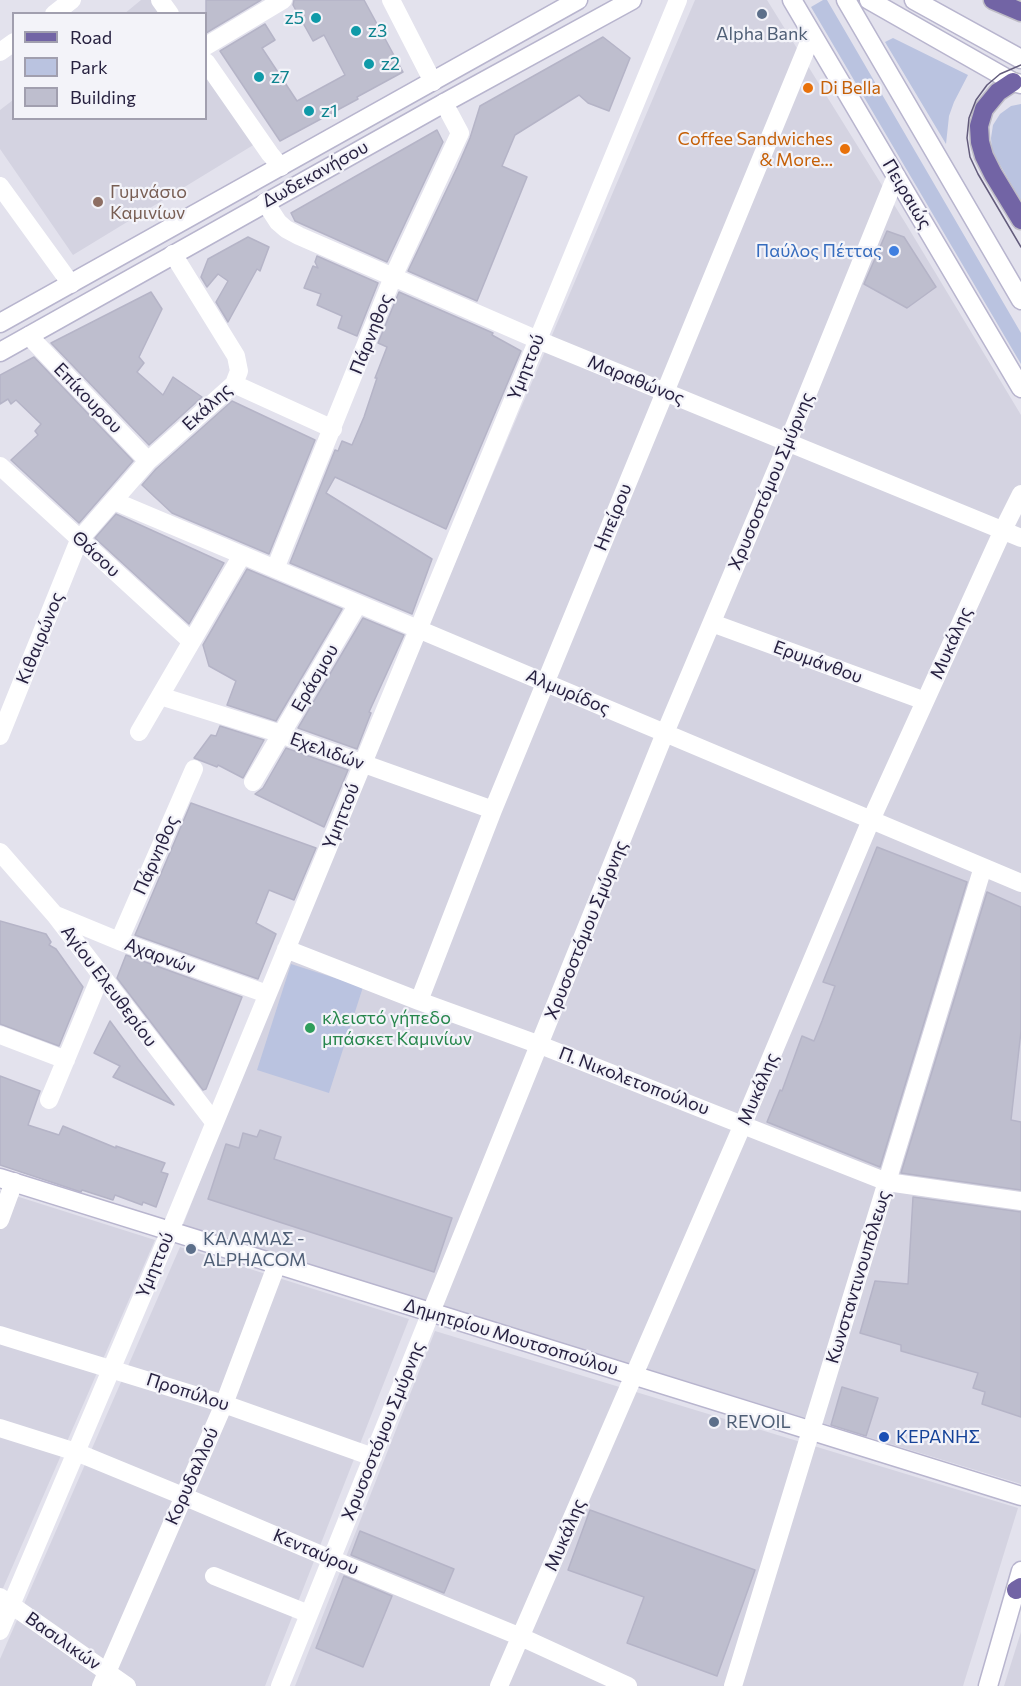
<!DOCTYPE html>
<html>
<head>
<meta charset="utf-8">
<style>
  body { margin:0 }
  #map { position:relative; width:1021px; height:1686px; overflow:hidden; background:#e3e2ed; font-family:Commissioner,sans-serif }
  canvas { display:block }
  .legend { position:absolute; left:12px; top:12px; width:195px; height:108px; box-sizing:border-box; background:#f3f3f9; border:2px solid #a19faf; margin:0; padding:8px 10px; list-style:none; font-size:18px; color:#272140 }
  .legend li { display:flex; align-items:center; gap:12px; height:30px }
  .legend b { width:30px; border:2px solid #a19faf }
</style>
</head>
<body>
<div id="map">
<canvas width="1021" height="1686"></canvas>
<ul class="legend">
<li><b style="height:8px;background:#7264a5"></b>Road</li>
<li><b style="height:16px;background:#bac3e0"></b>Park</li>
<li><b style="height:16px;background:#bebece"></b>Building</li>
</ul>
</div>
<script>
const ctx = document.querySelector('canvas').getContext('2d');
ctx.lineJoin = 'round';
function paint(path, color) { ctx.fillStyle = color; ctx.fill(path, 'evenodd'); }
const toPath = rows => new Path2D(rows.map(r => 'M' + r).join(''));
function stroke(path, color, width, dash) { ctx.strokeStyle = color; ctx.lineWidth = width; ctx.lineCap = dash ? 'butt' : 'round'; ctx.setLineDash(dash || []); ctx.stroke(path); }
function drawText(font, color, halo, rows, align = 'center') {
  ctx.font = font + ' Commissioner,sans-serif'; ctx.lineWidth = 4.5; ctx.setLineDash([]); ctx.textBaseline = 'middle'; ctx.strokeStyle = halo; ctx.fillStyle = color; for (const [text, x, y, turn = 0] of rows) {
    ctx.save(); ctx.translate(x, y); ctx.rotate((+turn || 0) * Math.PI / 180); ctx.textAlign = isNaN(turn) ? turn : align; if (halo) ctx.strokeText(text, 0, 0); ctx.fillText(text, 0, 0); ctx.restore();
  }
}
paint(toPath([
  [141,0,151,0,160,13,124,14],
  [695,0,767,0,906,224,1021,415,1021,1484,425,1301,183,1225,296,935],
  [206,76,255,144,73,255,0,149,0,110,13,100,14,118,206,118],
  [0,1191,155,1240,0,1595],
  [180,1247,409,1319,265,1686,0,1686,0,1659],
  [435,1331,1018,1508,963,1686,295,1686],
  [1021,1632,1021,1686,1004,1686]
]), '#d4d3e1');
paint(toPath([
  [823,0,827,0,1021,333,1021,364,811,7],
  [893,38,968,75,954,102,949,116,946,144,885,42],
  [1021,104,1021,201,992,151,991,138,993,125,1000,114,1011,106],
  [291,964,363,987,329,1093,257,1070]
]), '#bac3e0');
const building = toPath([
  [206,0,261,0,206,33,206,0],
  [294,0,364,0,403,72,357,97,358,99,280,141,220,51,265,24,275,40,262,48,297,101,345,75,324,35,313,41,293,5,294,0],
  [603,37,630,58,609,111,588,103,579,95,515,135,502,166,527,177,477,301,408,271,457,168,470,138,480,106,603,37],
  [437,130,443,142,387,262,295,221,291,213,437,130],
  [887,231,904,237,936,287,907,308,864,284,887,231],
  [248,237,269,247,260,271,257,269,228,322,216,302,228,281,218,274,207,287,201,277,208,259,248,237],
  [317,256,378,283,357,336,338,328,342,316,317,305,321,294,304,288,313,266,318,268,315,262,317,256],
  [151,292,162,309,139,357,144,363,137,372,163,395,173,377,202,397,149,445,51,343,151,292],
  [399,292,493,333,492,335,521,351,446,529,335,477,326,493,432,559,412,614,290,563,335,450,338,451,342,441,352,445,364,417,377,378,375,378,387,347,378,343,399,292],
  [34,357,133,461,79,523,11,460,38,435,35,431,41,424,16,400,11,404,8,399,0,404,0,375,34,357],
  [232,401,315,440,269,554,172,513,142,485,156,469,232,401],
  [116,514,224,563,189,624,95,538,116,514],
  [247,569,342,609,276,721,227,705,236,681,209,666,203,645,247,569],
  [363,618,404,635,369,712,371,713,357,749,298,728,363,618],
  [220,726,264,740,243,778,218,765,217,767,194,758,211,735,216,736,220,726],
  [286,748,348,770,324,827,255,794,263,788,286,748],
  [191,803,316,848,294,900,269,890,256,923,276,934,258,979,135,935,191,803],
  [877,847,967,882,880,1167,767,1122,780,1090,782,1091,802,1036,814,1041,822,1021,835,986,823,982,877,847],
  [987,892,1021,907,1021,1031,1011,1120,1021,1122,1021,1190,901,1173,987,892],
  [0,921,46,934,51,942,49,945,56,949,83,987,59,1046,0,1024,0,921],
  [126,955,242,997,206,1089,203,1090,117,978,126,955],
  [110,1021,138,1059,174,1105,113,1077,120,1066,94,1053,110,1021],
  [0,1076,40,1091,28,1125,59,1135,63,1126,116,1148,116,1146,165,1163,161,1172,168,1174,156,1207,143,1202,142,1205,115,1195,113,1200,82,1190,81,1192,0,1165,0,1076],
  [260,1130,281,1137,274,1159,452,1218,434,1272,208,1199,226,1144,239,1148,243,1133,257,1137,260,1130],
  [913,1197,1021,1212,1021,1417,982,1404,985,1392,973,1388,978,1373,901,1351,901,1345,860,1333,875,1281,908,1284,913,1197],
  [842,1387,878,1398,866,1436,831,1425,842,1387],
  [590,1510,755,1570,717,1676,627,1643,644,1597,568,1570,590,1510],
  [360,1531,454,1569,444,1593,351,1555,360,1531],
  [344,1576,392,1596,363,1667,316,1648,344,1576]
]);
paint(building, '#bebece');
stroke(building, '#b5b4c7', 1.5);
const secondary = toPath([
  [792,0,1021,388],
  [846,0,1021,300],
  [869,0,1013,82,1021,84],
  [914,0,1021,59],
  [0,323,578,0],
  [0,352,444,103,632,0],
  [0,1178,1021,1496],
  [988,1686,1021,1571]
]);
const primary = toPath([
  [993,0,1021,12],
  [1013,82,998,92,984,109,979,126,980,142,984,156,993,174,1021,220],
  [1016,1590,1021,1587]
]);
stroke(secondary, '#b8b5ce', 21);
stroke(primary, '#bebcc6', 21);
stroke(toPath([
  [160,0,170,14],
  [391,0,433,82],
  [54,14,72,0],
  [206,46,283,0],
  [0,52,14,42],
  [206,62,270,154,281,167],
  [0,186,71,284],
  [265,202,278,222,286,229,299,236,538,340,1021,538],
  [29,336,148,461],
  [234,384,333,429],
  [0,466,191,641],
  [114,501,1021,883],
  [275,569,393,277,460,133,444,103],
  [712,623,925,701],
  [160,696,272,731,493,810],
  [139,732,242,555],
  [0,736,79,540,148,461,234,384,239,371,236,356,173,254],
  [253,782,358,604],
  [0,852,55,915,214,1122],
  [56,915,119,941,267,994],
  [119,941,194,769],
  [286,949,419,1001,540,1045,887,1182,1021,1201],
  [419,1001,493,810,812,35],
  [0,1035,66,1060],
  [49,1100,101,975],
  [0,1220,14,1182],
  [0,1335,224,1404,373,1457],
  [0,1428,76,1452,183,1496,331,1559,521,1637,628,1686],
  [214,1576,309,1614],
  [0,1597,127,1686],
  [0,1631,170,1231,678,0],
  [101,1686,224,1404,277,1264],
  [280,1686,665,733,788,442,896,176],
  [499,1686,743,1124,871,820,1003,530,1021,494],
  [733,1686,983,867]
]), '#fff', 18);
stroke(secondary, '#fff', 18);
stroke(primary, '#7264a5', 18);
stroke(toPath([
  [1021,65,1000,74,987,85,976,100,969,118,967,138,970,157,978,174,1021,247]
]), '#625b7b', 1.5);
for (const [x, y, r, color] of [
  [762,14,6,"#5c6f8a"],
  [316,18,6,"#0f9aa8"],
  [356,31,6,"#0f9aa8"],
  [369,64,6,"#0f9aa8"],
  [259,77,6,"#0f9aa8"],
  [808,88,6,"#e8710a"],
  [309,111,6,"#0f9aa8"],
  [845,149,6,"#e8710a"],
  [98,202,6,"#8d6e63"],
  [894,251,6,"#3f7fe0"],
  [310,1028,6,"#2e9e5b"],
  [191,1249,6,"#5c6f8a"],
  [714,1422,6,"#5c6f8a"],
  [884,1437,6,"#1a4fb4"]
]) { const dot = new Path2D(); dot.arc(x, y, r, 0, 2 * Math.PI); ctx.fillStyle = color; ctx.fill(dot); stroke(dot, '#f3f3f9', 2); }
drawText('18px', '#0d838f', '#f3f3f9', [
  ["z5",304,18,"right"],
  ["z3",368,31],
  ["z2",381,64],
  ["z7",271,77],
  ["z1",321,111]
], 'left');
drawText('18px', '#4e5e75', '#f3f3f9', [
  ["Alpha Bank",762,34,"center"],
  ["ΚΑΛΑΜΑΣ -",203,1239],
  ["ALPHACOM",203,1260],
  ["REVOIL",726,1422]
], 'left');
drawText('18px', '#c56008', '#f3f3f9', [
  ["Di Bella",820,88],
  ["Coffee Sandwiches",833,139,"right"],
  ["& More...",833,160,"right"]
], 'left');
drawText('18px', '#272140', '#f3f3f9', [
  ["Δωδεκανήσου",315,174,-29],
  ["Πειραιώς",907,194,59],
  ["Πάρνηθος",371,334,-68],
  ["Υμηττού",526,367,-68],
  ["Μαραθώνος",636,380,22],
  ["Επίκουρου",88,398,46],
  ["Εκάλης",207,407,-43],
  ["Χρυσοστόμου Σμύρνης",771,481,-67],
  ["Ηπείρου",613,517,-68],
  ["Θάσου",96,554,43],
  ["Κιθαιρώνος",40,638,-68],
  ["Μυκάλης",951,643,-66],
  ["Ερυμάνθου",818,662,20],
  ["Εράσμου",315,678,-60],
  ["Αλμυρίδος",568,692,23],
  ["Εχελιδών",327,751,20],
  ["Υμηττού",341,816,-68],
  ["Πάρνηθος",156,855,-66],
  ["Χρυσοστόμου Σμύρνης",586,930,-68],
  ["Αχαρνών",160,956,20],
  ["Αγίου Ελευθερίου",109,986,53],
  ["Π. Νικολετοπούλου",634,1081,21],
  ["Μυκάλης",758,1089,-67],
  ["Υμηττού",155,1265,-67],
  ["Κωνσταντινουπόλεως",858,1277,-73],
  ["Δημητρίου Μουτσοπούλου",511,1337,17],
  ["Προπύλου",188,1392,18],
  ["Χρυσοστόμου Σμύρνης",383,1431,-68],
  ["Κορυδαλλού",192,1476,-66],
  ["Μυκάλης",565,1535,-67],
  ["Κενταύρου",316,1552,23],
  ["Βασιλικών",63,1641,35]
]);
drawText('18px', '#785e54', '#f3f3f9', [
  ["Γυμνάσιο",110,192],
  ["Καμινίων",110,213]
], 'left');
drawText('18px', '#366cbe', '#f3f3f9', [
  ["Παύλος Πέττας",882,251]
], 'right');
drawText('18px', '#27864d', '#f3f3f9', [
  ["κλειστό γήπεδο",322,1018],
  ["μπάσκετ Καμινίων",322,1039]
], 'left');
drawText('18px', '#164399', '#f3f3f9', [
  ["ΚΕΡΑΝΗΣ",896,1437]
], 'left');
</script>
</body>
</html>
